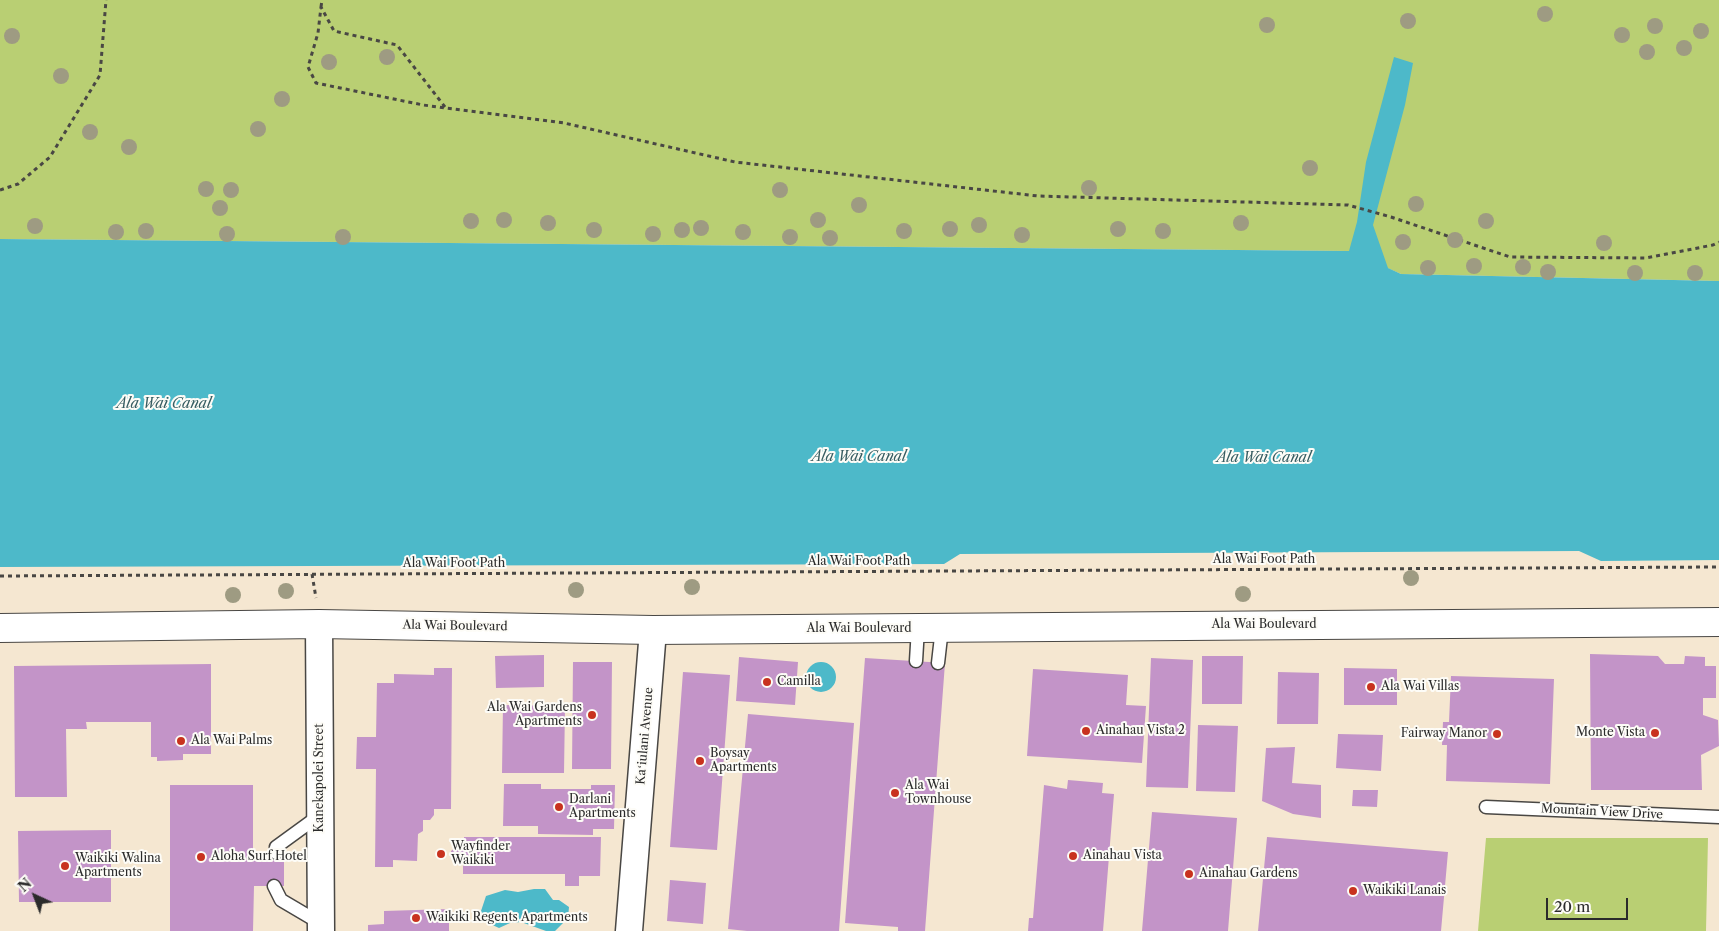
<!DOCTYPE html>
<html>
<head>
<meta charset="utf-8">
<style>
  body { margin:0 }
  #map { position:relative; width:1719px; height:931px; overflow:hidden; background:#f5e7d1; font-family:"Libre Caslon Text",serif }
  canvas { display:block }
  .north { position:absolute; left:10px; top:871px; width:50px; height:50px; -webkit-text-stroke:4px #fdfcf7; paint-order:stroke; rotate:317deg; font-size:14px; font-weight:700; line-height:20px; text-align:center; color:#2b2b2b }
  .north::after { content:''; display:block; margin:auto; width:18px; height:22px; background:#2b2b2b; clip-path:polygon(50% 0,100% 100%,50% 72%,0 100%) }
  .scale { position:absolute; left:1546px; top:898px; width:82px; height:22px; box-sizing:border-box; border:2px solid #2b2b2b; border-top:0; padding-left:6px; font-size:15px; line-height:18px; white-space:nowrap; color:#2b2b2b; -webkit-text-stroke:4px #fdfcf7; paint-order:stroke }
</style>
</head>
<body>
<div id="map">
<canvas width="1719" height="931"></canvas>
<div class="north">N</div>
<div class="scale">20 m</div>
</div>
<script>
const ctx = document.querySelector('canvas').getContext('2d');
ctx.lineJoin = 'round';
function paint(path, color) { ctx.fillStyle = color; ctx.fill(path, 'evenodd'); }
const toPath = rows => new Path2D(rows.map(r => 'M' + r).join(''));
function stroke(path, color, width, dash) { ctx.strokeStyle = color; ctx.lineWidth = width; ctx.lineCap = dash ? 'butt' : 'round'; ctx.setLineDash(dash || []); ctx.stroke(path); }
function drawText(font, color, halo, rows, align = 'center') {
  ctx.font = font + ' "Libre Caslon Text",serif'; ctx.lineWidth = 4; ctx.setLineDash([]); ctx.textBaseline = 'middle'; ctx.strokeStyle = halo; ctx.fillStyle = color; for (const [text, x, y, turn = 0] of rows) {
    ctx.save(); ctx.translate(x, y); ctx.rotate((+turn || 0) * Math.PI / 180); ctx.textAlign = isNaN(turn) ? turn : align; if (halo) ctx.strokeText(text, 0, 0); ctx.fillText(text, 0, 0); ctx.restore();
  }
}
paint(toPath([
  [0,0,1719,0,1719,281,1401,274,1349,251,0,239],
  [1486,838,1708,838,1706,931,1478,931]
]), '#b9cf73');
paint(toPath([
  [1394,57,1413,63,1405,105,1373,225,1388,268,1401,274,1719,281,1719,560,1601,561,1579,551,960,554,944,564,0,567,0,239,1349,251,1357,222,1366,162],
  '806 677a15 15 0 1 1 30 0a15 15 0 1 1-30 0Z',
  [534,889,545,889,553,900,559,900,569,907,568,918,555,931,546,931,521,922,510,923,499,928,488,923,482,916,481,911,486,896,505,890,518,892]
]), '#4db9c9');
paint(toPath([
  [1590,654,1658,656,1665,664,1684,664,1685,656,1705,657,1705,666,1716,666,1716,698,1703,698,1703,715,1718,720,1719,746,1701,755,1702,790,1591,790],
  [544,655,544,687,496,688,495,656],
  [1202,656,1243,656,1242,704,1202,704],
  [739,657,798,662,795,705,736,701],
  [865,658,945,663,925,931,898,931,898,927,845,923],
  [1151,658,1193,660,1188,788,1146,787],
  [573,662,612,662,611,769,572,769],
  [211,664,211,754,183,754,183,760,157,761,157,757,151,757,151,722,86,722,87,729,66,729,67,797,15,797,14,666],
  [434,668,452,668,451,809,434,809,434,815,430,820,423,820,423,831,418,834,417,861,393,860,393,867,375,867,376,769,356,769,357,737,376,737,377,683,394,683,394,674,434,675],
  [1344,668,1397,669,1397,705,1344,705],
  [1033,669,1128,675,1126,705,1146,706,1142,763,1027,756],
  [683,672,730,675,717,850,670,847],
  [1278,672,1319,673,1318,724,1277,724],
  [1451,676,1554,679,1550,784,1446,781,1447,745,1442,745,1443,722,1449,722],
  [503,705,565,706,564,773,502,773],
  [748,714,854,723,839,931,747,931,728,929],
  [1198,725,1238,726,1235,792,1196,791],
  [1338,734,1383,735,1381,771,1336,768],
  [1295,747,1292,783,1321,785,1321,818,1293,814,1262,801,1266,748],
  [1068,780,1103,783,1102,793,1114,794,1103,931,1028,931,1029,918,1033,918,1044,785,1067,789],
  [504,784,541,784,541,789,591,789,591,785,615,785,614,829,593,829,593,835,538,834,538,826,503,826],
  [170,785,253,785,253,853,284,853,284,886,254,886,253,931,170,931],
  [1353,790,1378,790,1377,807,1352,806],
  [1152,812,1237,818,1228,931,1142,931],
  [111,830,111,902,19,902,18,831],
  [464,837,601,837,600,876,579,876,579,886,565,886,565,874,463,874,463,861,456,861,451,857,451,851,456,847,464,846],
  [1267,837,1448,852,1441,931,1258,931],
  [670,880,706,883,703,924,667,921],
  [449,909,449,931,368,931,368,925,384,924,384,911]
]), '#c394c8');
const service = toPath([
  [916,661,918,628],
  [938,663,942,628],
  [1486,807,1719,817],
  [276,853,276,847,320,815],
  [274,886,281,900,320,923]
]);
const minor = toPath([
  [319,624,321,931],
  [629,931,653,630]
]);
const secondary = toPath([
  [0,628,319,624,653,630,1719,622]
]);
stroke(service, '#494744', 15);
stroke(minor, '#494744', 29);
stroke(secondary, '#494744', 30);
stroke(toPath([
  [321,7,322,0],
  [445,107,397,45,334,31,321,7,318,33,308,67,316,83,423,105,564,123,735,162,1038,196,1348,205,1391,217,1510,257,1646,258,1713,245,1719,242],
  [0,190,18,184,50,157,100,75,106,0],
  [312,574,316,598],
  [0,576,1719,567]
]), '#494744', 3, [4, 4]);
stroke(service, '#fff', 12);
stroke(minor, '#fff', 26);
stroke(secondary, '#fff', 28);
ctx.fillStyle = '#9e9b82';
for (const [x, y] of [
  [1545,14],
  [1408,21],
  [1267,25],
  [1655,26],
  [1701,31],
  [1622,35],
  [12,36],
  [1684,48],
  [1647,52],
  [387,57],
  [329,62],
  [61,76],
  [282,99],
  [258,129],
  [90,132],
  [129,147],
  [1310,168],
  [1089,188],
  [206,189],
  [231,190],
  [780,190],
  [1416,204],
  [859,205],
  [220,208],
  [504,220],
  [818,220],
  [471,221],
  [1486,221],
  [548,223],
  [1241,223],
  [979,225],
  [35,226],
  [701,228],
  [950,229],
  [1118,229],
  [594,230],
  [682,230],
  [146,231],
  [904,231],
  [1163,231],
  [116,232],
  [743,232],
  [227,234],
  [653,234],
  [1022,235],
  [343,237],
  [790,237],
  [830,238],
  [1455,240],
  [1403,242],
  [1604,243],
  [1474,266],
  [1523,267],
  [1428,268],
  [1548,272],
  [1635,273],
  [1695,273],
  [1411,578],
  [692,587],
  [576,590],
  [286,591],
  [1243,594],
  [233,595]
]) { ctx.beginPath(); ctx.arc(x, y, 8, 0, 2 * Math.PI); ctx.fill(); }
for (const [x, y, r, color] of [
  [767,682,5,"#c8321e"],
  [1371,687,5,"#c8321e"],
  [592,715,5,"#c8321e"],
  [1086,731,5,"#c8321e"],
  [1655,733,5,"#c8321e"],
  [1497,734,5,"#c8321e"],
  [181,741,5,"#c8321e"],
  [700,761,5,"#c8321e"],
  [895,793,5,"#c8321e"],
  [559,807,5,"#c8321e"],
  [441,854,5,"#c8321e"],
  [1073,856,5,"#c8321e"],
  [201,857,5,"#c8321e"],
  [65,866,5,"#c8321e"],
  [1189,874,5,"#c8321e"],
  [1353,891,5,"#c8321e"],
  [416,918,5,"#c8321e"]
]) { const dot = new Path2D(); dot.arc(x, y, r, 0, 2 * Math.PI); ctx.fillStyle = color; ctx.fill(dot); stroke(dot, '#fdfcf7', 2); }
drawText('12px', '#2b2b2b', '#fdfcf7', [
  ["Ala Wai Foot Path",1264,560],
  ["Ala Wai Foot Path",859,562],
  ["Ala Wai Foot Path",454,564],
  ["Ala Wai Boulevard",1264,625],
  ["Ala Wai Boulevard",455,626,1],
  ["Ala Wai Boulevard",859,629],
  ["Kaʻiulani Avenue",645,736,-85],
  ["Kanekapolei Street",320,778,-90],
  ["Mountain View Drive",1602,812,3]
]);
drawText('12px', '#2b2b2b', '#fdfcf7', [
  ["Camilla",777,682],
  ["Ala Wai Villas",1381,687],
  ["Ala Wai Gardens",582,708,"right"],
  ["Apartments",582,722,"right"],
  ["Ainahau Vista 2",1096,731],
  ["Monte Vista",1645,733,"right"],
  ["Fairway Manor",1487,734,"right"],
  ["Ala Wai Palms",191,741],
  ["Boysay",710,754],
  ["Apartments",710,768],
  ["Ala Wai",905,786],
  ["Townhouse",905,800],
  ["Darlani",569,800],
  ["Apartments",569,814],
  ["Wayfinder",451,847],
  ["Waikiki",451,861],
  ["Ainahau Vista",1083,856],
  ["Aloha Surf Hotel",211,857],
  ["Waikiki Walina",75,859],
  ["Apartments",75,873],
  ["Ainahau Gardens",1199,874],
  ["Waikiki Lanais",1363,891],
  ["Waikiki Regents Apartments",426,918]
], 'left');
drawText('italic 14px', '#375d62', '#fdfcf7', [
  ["Ala Wai Canal",164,404],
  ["Ala Wai Canal",859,457],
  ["Ala Wai Canal",1264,458]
]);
</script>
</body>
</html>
